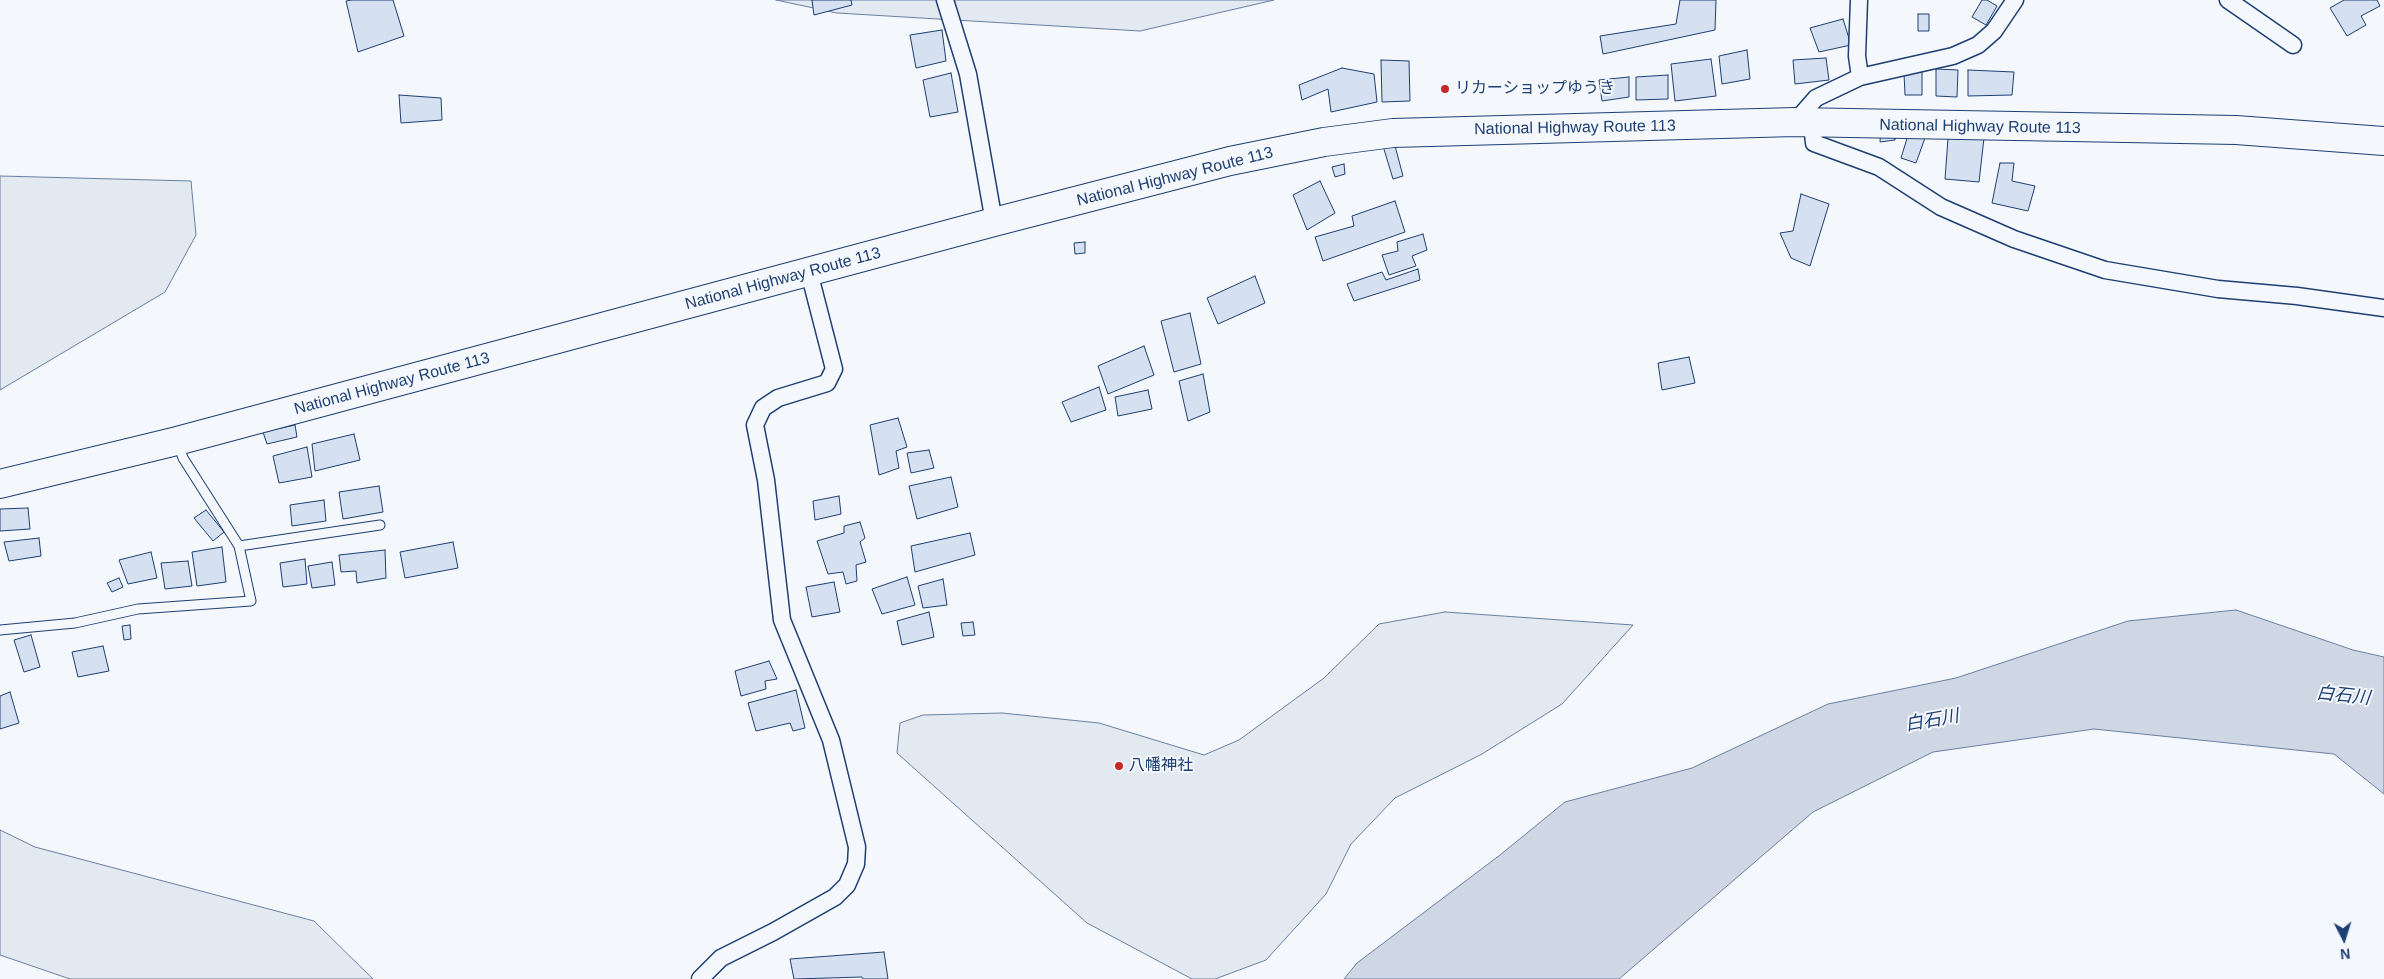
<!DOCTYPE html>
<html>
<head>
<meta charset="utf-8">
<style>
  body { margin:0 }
  #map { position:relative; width:2384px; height:979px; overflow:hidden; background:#f4f7fb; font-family:Helvetica,sans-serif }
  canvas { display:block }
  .north { position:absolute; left:2319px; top:914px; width:50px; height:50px; -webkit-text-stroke:4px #f4f7fb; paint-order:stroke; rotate:175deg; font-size:14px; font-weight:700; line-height:20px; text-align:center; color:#1d3f73 }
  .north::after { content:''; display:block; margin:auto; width:18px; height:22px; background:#1d3f73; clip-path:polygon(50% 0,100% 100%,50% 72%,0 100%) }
</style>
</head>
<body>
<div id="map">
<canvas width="2384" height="979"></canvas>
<div class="north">N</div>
</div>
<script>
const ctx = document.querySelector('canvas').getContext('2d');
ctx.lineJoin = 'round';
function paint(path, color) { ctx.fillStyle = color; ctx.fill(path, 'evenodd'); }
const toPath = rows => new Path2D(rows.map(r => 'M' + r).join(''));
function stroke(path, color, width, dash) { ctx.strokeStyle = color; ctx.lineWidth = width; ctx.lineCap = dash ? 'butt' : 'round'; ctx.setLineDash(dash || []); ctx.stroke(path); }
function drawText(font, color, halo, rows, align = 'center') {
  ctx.font = font + ' Helvetica,"Noto Sans JP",sans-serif'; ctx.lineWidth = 4; ctx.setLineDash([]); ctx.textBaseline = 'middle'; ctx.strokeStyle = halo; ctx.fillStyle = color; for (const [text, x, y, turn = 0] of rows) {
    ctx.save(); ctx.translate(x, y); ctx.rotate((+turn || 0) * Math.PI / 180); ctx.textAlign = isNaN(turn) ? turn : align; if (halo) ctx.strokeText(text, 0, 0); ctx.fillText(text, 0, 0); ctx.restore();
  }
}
const green = toPath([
  [776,0,1274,0,1140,31,837,13,776,0],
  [0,176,191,181,196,235,165,292,0,390,0,176],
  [1445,612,1633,625,1562,704,1482,754,1395,798,1351,844,1326,894,1266,960,1215,979,1192,979,1087,923,897,753,900,723,923,715,1002,713,1099,723,1204,755,1239,740,1324,678,1379,624,1445,612],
  [0,830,35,847,314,921,373,979,70,979,0,955,0,830]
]);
paint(green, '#e3e9f0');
stroke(green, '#687fa3', 1);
const water = toPath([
  [2236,610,2353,650,2384,657,2384,794,2334,754,2094,729,1933,752,1813,812,1619,979,1344,979,1357,963,1500,855,1565,802,1692,768,1828,704,1956,678,2128,621,2236,610]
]);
paint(water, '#cfd7e4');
stroke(water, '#687fa3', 1);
const building = toPath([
  [351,0,393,0,404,36,358,52,346,1,351,0],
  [812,0,851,0,852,5,814,15,812,0],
  [1680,0,1716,0,1715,30,1603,54,1600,36,1676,24,1680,0],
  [1982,0,1987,0,1997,6,1986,25,1972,17,1982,0],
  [2344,0,2377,0,2380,6,2361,16,2366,25,2347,36,2330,8,2344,0],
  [1918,14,1929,14,1929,31,1918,31,1918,14],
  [1843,19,1851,45,1819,52,1810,28,1843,19],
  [942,30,946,61,916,68,910,35,942,30],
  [1747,50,1750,79,1722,84,1719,56,1747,50],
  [1826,58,1829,80,1795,84,1793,60,1826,58],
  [1711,59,1716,96,1675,101,1671,64,1711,59],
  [1381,60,1409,61,1410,101,1382,102,1381,60],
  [1342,68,1374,74,1377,102,1331,112,1328,89,1302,100,1299,85,1342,68],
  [1936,69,1958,70,1957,97,1936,96,1936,69],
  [1922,70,1922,95,1905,95,1904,73,1922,70],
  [1968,70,2014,72,2012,95,1968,96,1968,70],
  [951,73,958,112,930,117,923,80,951,73],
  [1668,75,1668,99,1636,100,1636,77,1668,75],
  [1629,77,1629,97,1602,101,1599,80,1629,77],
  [399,95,441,98,442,120,401,123,399,95],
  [1897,125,1895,140,1880,142,1881,126,1897,125],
  [1949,125,1985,129,1979,182,1945,179,1949,125],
  [1909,132,1925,138,1916,163,1901,158,1909,132],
  [1394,142,1403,176,1393,179,1383,146,1394,142],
  [2000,163,2014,163,2012,181,2035,186,2028,211,1992,203,2000,163],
  [1344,164,1345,174,1335,177,1332,167,1344,164],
  [1320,181,1335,213,1307,230,1293,195,1320,181],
  [1801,194,1829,204,1810,266,1791,258,1780,233,1793,231,1801,194],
  [1395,201,1405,232,1323,261,1315,237,1354,226,1352,216,1395,201],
  [1423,234,1427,250,1412,256,1416,266,1389,275,1382,255,1398,251,1397,242,1423,234],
  [1085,242,1085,253,1075,254,1074,243,1085,242],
  [1418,269,1420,280,1354,301,1347,284,1382,272,1386,280,1418,269],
  [1255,276,1265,303,1218,324,1207,298,1255,276],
  [1190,313,1201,364,1174,372,1161,321,1190,313],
  [1144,346,1154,375,1108,394,1098,366,1144,346],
  [1689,357,1695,383,1662,390,1658,363,1689,357],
  [1203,374,1210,412,1188,421,1179,381,1203,374],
  [1099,387,1106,410,1071,422,1062,402,1099,387],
  [1148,390,1152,409,1118,416,1115,397,1148,390],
  [898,418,907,447,896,451,899,468,879,475,870,425,898,418],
  [295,425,297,437,267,444,263,432,295,425],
  [354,434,360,460,315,471,312,444,354,434],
  [307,447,312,477,279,483,273,456,307,447],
  [929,450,934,468,911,473,907,453,929,450],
  [951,477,958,507,917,519,909,486,951,477],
  [379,486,383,512,343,519,339,492,379,486],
  [839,496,841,514,815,520,813,501,839,496],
  [324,500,326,521,292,526,290,505,324,500],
  [28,508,30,529,0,531,0,509,28,508],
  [206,510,224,532,213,541,194,518,206,510],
  [860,522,865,538,860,542,866,562,856,565,857,581,846,584,843,572,828,574,817,541,844,533,844,526,860,522],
  [970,533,975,555,915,572,911,546,970,533],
  [39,538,41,556,9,561,4,542,39,538],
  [453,542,458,568,405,578,400,552,453,542],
  [222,547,226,582,197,586,192,552,222,547],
  [385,550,386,578,357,583,356,571,341,572,339,555,385,550],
  [151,552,157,578,128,584,119,560,151,552],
  [305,559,307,584,283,587,280,563,305,559],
  [188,561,192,586,165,589,161,563,188,561],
  [332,562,335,585,312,588,308,566,332,562],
  [907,577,915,605,882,614,872,589,907,577],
  [119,578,123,587,112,592,107,583,119,578],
  [943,579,947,605,923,608,918,586,943,579],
  [834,582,840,612,812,617,806,587,834,582],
  [929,612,934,637,902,645,897,621,929,612],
  [973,622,975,635,963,636,961,623,973,622],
  [130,625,131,639,124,640,122,626,130,625],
  [31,635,40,667,24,672,14,640,31,635],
  [103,646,109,671,78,677,72,652,103,646],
  [769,661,777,679,765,681,766,689,741,696,735,671,769,661],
  [796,690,805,728,793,731,790,723,756,731,748,703,796,690],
  [10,692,19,723,0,729,0,696,10,692],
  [884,952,888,979,863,979,862,977,794,979,790,959,884,952]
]);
paint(building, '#d5e0f0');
stroke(building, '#1d3f73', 1);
const lane = toPath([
  [239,546,380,525],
  [0,630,75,623,138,609,251,601,239,546,183,458,178,443]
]);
const street = toPath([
  [945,0,968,74,994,222],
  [1859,0,1857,56,1860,77],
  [2228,0,2293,45],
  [1795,122,1816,98,1860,77,1953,56,1978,45,1994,31,2015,0],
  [1812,124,1814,143,1879,167,1941,207,2014,239,2105,270,2218,289,2297,296,2384,308],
  [700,979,721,958,773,932,835,897,847,885,856,864,857,847,831,740,782,620,766,480,755,425,763,408,778,398,827,383,834,369,809,272]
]);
const highway = toPath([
  [0,484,177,441,994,222,1230,161,1324,142,1393,133,1795,122,2236,130,2384,141]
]);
stroke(lane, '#1d3f73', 11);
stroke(street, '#1d3f73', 19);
stroke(highway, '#1d3f73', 30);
stroke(lane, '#f4f7fb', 9);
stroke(street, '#f4f7fb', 16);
stroke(highway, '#f4f7fb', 28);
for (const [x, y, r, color] of [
  [1445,89,5,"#c62828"],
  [1119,766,5,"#c62828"]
]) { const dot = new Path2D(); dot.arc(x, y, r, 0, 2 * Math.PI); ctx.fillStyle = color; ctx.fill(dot); stroke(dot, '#f4f7fb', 2); }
drawText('16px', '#1d3f73', '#f4f7fb', [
  ["リカーショップゆうき",1455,89],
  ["八幡神社",1129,766]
], 'left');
drawText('16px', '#1d3f73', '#f4f7fb', [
  ["National Highway Route 113",1980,127,1],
  ["National Highway Route 113",1575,128,-1],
  ["National Highway Route 113",1175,177,-14],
  ["National Highway Route 113",783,279,-15],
  ["National Highway Route 113",392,384,-15]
]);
drawText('italic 18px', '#1d3f73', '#f4f7fb', [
  ["白石川",2343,696,6],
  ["白石川",1932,721,-10]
]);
</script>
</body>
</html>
